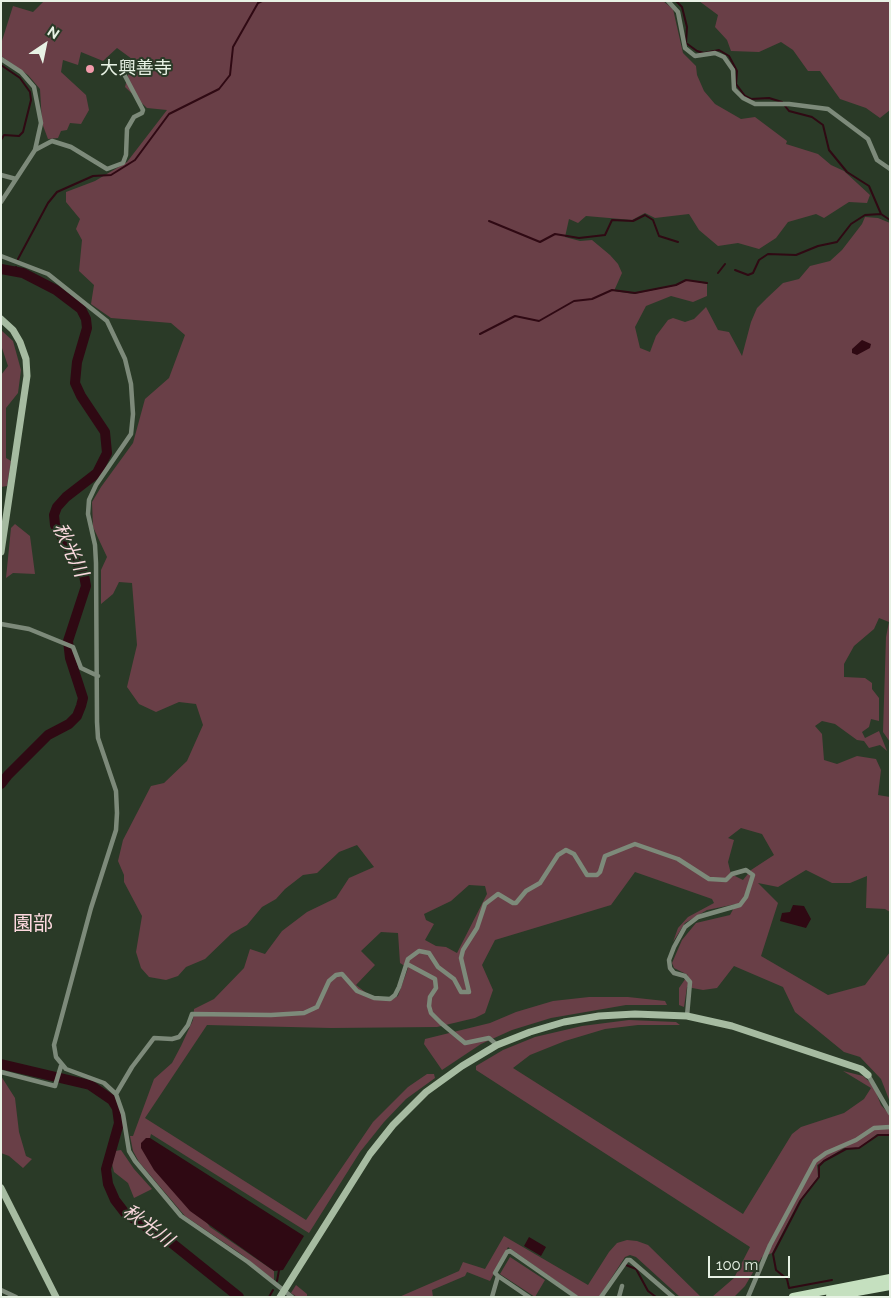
<!DOCTYPE html>
<html>
<head>
<meta charset="utf-8">
<style>
  body { margin:0 }
  #map { position:relative; width:891px; height:1298px; overflow:hidden; background:#2a3a27; font-family:Raleway,sans-serif }
  canvas { display:block }
  .frame { position:absolute; inset:0; border:2px solid #e8f2e5; pointer-events:none }
  .north { position:absolute; left:20px; top:20px; width:50px; height:50px; -webkit-text-stroke:4px #2a3a27; paint-order:stroke; rotate:34deg; font-size:14px; font-weight:700; line-height:20px; text-align:center; color:#e8f2e5 }
  .north::after { content:''; display:block; margin:auto; width:18px; height:22px; background:#e8f2e5; clip-path:polygon(50% 0,100% 100%,50% 72%,0 100%) }
  .scale { position:absolute; left:708px; top:1256px; width:82px; height:22px; box-sizing:border-box; border:2px solid #e8f2e5; border-top:0; padding-left:6px; font-size:15px; line-height:18px; white-space:nowrap; color:#e8f2e5; -webkit-text-stroke:4px #2a3a27; paint-order:stroke }
</style>
</head>
<body>
<div id="map">
<canvas width="891" height="1298"></canvas>
<div class="frame"></div>
<div class="north">N</div>
<div class="scale">100 m</div>
</div>
<script>
const ctx = document.querySelector('canvas').getContext('2d');
ctx.lineJoin = 'round';
function paint(path, color) { ctx.fillStyle = color; ctx.fill(path, 'evenodd'); }
const toPath = rows => new Path2D(rows.map(r => 'M' + r).join(''));
function stroke(path, color, width, dash) { ctx.strokeStyle = color; ctx.lineWidth = width; ctx.lineCap = dash ? 'butt' : 'round'; ctx.setLineDash(dash || []); ctx.stroke(path); }
function drawText(font, color, halo, rows, align = 'center') {
  ctx.font = font + ' Raleway,"Noto Sans JP",sans-serif'; ctx.lineWidth = 4; ctx.setLineDash([]); ctx.textBaseline = 'middle'; ctx.strokeStyle = halo; ctx.fillStyle = color; for (const [text, x, y, turn = 0] of rows) {
    ctx.save(); ctx.translate(x, y); ctx.rotate((+turn || 0) * Math.PI / 180); ctx.textAlign = isNaN(turn) ? turn : align; if (halo) ctx.strokeText(text, 0, 0); ctx.fillText(text, 0, 0); ctx.restore();
  }
}
paint(toPath([
  [44,1,663,1,673,9,683,53,696,66,697,75,704,91,715,104,741,119,755,117,787,141,786,144,818,154,831,165,844,171,870,195,867,203,849,202,824,218,816,214,788,222,776,238,759,249,738,243,718,246,699,230,689,214,655,218,645,213,632,220,586,216,578,223,569,219,565,237,580,241,592,240,610,255,618,264,622,273,614,291,634,294,677,285,688,280,707,284,707,296,693,302,671,296,646,306,635,327,640,348,650,352,656,336,668,320,673,318,685,322,694,319,706,307,718,330,729,332,742,356,751,322,757,308,767,298,783,283,799,279,810,266,830,261,842,250,862,224,865,217,878,218,890,223,890,742,883,732,886,637,889,622,879,618,874,629,854,646,844,664,844,677,865,678,872,683,872,689,879,698,879,721,871,719,869,727,862,732,865,738,879,731,887,751,880,745,869,748,864,741,857,740,835,724,822,721,815,726,822,734,824,760,837,764,857,756,876,759,881,770,878,795,890,797,890,912,885,909,866,908,867,876,850,883,832,883,806,870,778,887,758,883,778,903,761,956,828,995,865,985,890,952,890,1102,881,1079,860,1057,844,1052,795,1012,783,987,734,966,717,988,703,990,687,987,684,1007,679,1005,679,988,688,975,674,968,672,963,682,940,696,923,730,915,736,904,707,910,685,923,673,942,678,928,688,917,714,903,712,899,635,872,611,905,495,940,482,965,493,990,485,1013,475,1018,437,1027,331,1028,207,1025,145,1118,306,1220,373,1122,408,1087,427,1074,434,1074,435,1078,406,1099,384,1122,360,1152,309,1233,151,1134,150,1138,146,1138,210,1227,274,1271,274,1280,241,1254,185,1216,139,1162,133,1151,130,1136,133,1136,154,1079,172,1063,181,1046,193,1020,194,1009,214,999,244,968,250,949,265,954,282,931,307,912,336,898,349,878,374,867,357,845,339,852,317,873,303,875,285,889,276,899,262,907,247,925,231,934,205,959,186,967,178,976,166,980,149,977,141,968,136,952,142,916,124,882,124,875,118,861,123,840,151,786,164,783,187,761,203,725,196,704,179,702,156,712,139,704,127,687,137,645,132,583,119,582,113,594,101,604,101,570,107,557,93,527,92,502,101,487,133,443,145,399,169,378,185,335,171,323,111,318,91,304,94,285,79,271,82,240,76,229,80,219,66,202,66,192,95,181,127,162,167,110,147,108,125,87,132,59,117,48,103,61,81,52,78,65,63,60,61,72,86,95,89,110,81,124,70,123,67,130,61,131,58,138,48,139,42,123,40,89,28,75,1,56,1,44,13,6,33,12],
  [741,828,762,834,774,855,751,870,743,880,731,874,728,862,734,840,728,838],
  [469,885,485,886,487,894,457,953,446,947,436,946,425,940,434,924,426,920,424,914,451,901],
  [381,932,398,933,400,963,408,968,398,996,391,1000,374,999,356,985,375,965,361,951],
  [699,1,890,1,890,110,880,118,866,108,840,99,820,71,808,71,793,50,781,42,759,52,731,51,727,40,715,27,718,15],
  [1,330,13,341,21,370,18,393,6,408,6,458,11,461,7,486,1,487,1,375,8,366,1,345],
  [15,524,30,536,35,574,13,573,6,578,11,528],
  [589,997,628,997,665,1001,667,1005,626,1005,551,1018,512,1030,481,1044,442,1070,424,1044,425,1039,490,1023,516,1012,553,1001],
  [629,1020,676,1022,680,1025,638,1025,605,1029,565,1041,530,1055,513,1068,743,1214,792,1134,801,1127,844,1113,864,1099,871,1088,843,1071,863,1076,873,1085,881,1105,890,1115,890,1134,877,1134,859,1148,844,1148,817,1165,818,1177,799,1201,772,1253,762,1257,745,1286,734,1297,712,1297,734,1278,750,1247,476,1070,476,1066,503,1050,535,1037,582,1026],
  [1,1076,15,1098,19,1132,26,1156,32,1159,23,1168,9,1156,1,1153],
  [121,1150,134,1169,152,1189,134,1198,128,1183,114,1172,112,1164,115,1151],
  [504,1236,588,1285,609,1252,617,1243,627,1240,637,1241,648,1245,701,1297,680,1297,636,1257,630,1255,625,1257,599,1297,579,1297,508,1247,490,1281,467,1272,465,1276,432,1290,433,1297,399,1297,459,1271,463,1262,485,1269],
  [510,1257,545,1280,535,1297,500,1274],
  [296,1285,307,1294,307,1297,297,1297,291,1293]
]), '#693f47');
paint(toPath([
  [862,340,871,344,870,348,857,355,852,353,852,349],
  [793,905,804,906,811,919,806,928,780,921,782,913,790,912],
  [146,1138,150,1138,304,1236,283,1270,274,1271,190,1211,154,1170,141,1148,141,1143],
  [529,1237,546,1247,541,1256,524,1246]
]), '#2f0913');
stroke(toPath([
  [676,1,682,7,687,27,686,43,697,51,704,53,719,50,729,56,737,71,736,84,745,96,751,99,769,98,782,102],
  [1,65,20,78,30,92,31,100,23,132,19,136,4,135,1,140],
  [785,106,789,111,812,117,823,125,829,150,847,172,869,186,881,214,890,220],
  [489,221,540,242,555,234,579,238,605,235,612,220,633,221,645,215,653,220,659,236,678,242],
  [18,259,48,203,57,192,93,176,111,175,135,160,169,114,219,89,230,75,233,47,258,3,262,1],
  [1,267,3,268],
  [735,270,748,275,753,273,759,260,768,254,796,255,818,246,837,242,851,224,865,215,881,214],
  [14,271,16,267],
  [718,273,725,264],
  [480,334,515,316,539,321,574,301,592,299,612,290,635,293,676,285,686,280,707,283],
  [626,1265,636,1269,648,1291,656,1297],
  [832,1280,789,1288,787,1279,776,1270,773,1254,801,1200,819,1177,819,1166,824,1161,846,1149,859,1148,878,1135,890,1135],
  [277,1281,279,1270],
  [269,1297,273,1290]
]), '#2f0913', 2);
stroke(toPath([
  [1,269,23,273,56,290,81,309,86,319,87,328,77,362,75,383,81,396,105,432,107,453,97,473,66,497,57,507,54,515,55,525,84,575,86,586,68,641,70,658,83,698,81,706,77,716,69,724,48,735,8,775,1,784],
  [1,1064,90,1085,112,1100,117,1108,119,1123,106,1169,108,1184,115,1200,125,1213,173,1244,239,1297]
]), '#2f0913', 10);
stroke(toPath([
  [668,1,678,12,685,48,695,56,715,53,724,57,733,70,734,89,743,98,755,104,789,104,828,109,868,139,877,160,890,169],
  [1,59,21,72,34,87,41,123,35,150,1,202],
  [35,150,52,141,71,147,107,169,123,163,126,155,127,129,134,117,142,113,143,110,124,74],
  [1,175,16,179],
  [1,256,48,274,107,321,125,359,131,384,133,414,131,434,96,485,89,500,88,514,95,545,96,563,97,722,98,738,116,791,117,813,116,830,91,908,57,1034,54,1045,56,1057,66,1069,104,1083,116,1094,123,1114,129,1151,135,1161,181,1216,248,1262,292,1297],
  [1,624,29,629,73,647,81,668,98,676],
  [407,964,435,979,436,988,430,997,429,1006,431,1013,441,1023,465,1043,489,1038,497,1045],
  [1,1072,55,1086,61,1066],
  [868,1075,890,1113],
  [116,1094,132,1067,154,1038,172,1039,179,1037,188,1025,192,1014,271,1015,304,1013,317,1007,329,981,336,975,342,974,357,991,374,998,390,999,395,995,399,987,408,959,419,951,429,953,438,967,454,979,461,992,469,992,461,958,463,950,477,928,485,904,498,894,513,903,516,903,526,891,540,883,558,855,566,850,574,854,587,875,597,875,600,872,605,856,635,844,678,859,709,879,726,880,732,874,746,870,753,875,746,897,740,905,698,917,685,927,674,947,669,960,670,968,674,973,685,976,690,982,687,1016],
  [498,1276,529,1297],
  [1,1290,16,1297],
  [492,1297,498,1276,495,1273,507,1252,510,1251,576,1297],
  [601,1297,627,1260,630,1260,673,1297],
  [619,1297,622,1286],
  [748,1297,770,1245,815,1161,826,1153,856,1140,874,1128,890,1127]
]), '#7d8a7a', 4.5);
stroke(toPath([
  [1,319,13,330,20,342,26,359,27,376,1,552],
  [1,1188,56,1297],
  [280,1297,370,1154,393,1125,426,1092,462,1066,497,1045,530,1032,564,1022,599,1016,635,1014,687,1016,732,1026,861,1069,868,1075]
]), '#a6bba1', 7);
stroke(toPath([
  [793,1297,890,1278],
  [830,1297,890,1286]
]), '#c5e0bf', 8);
for (const [x, y, r, color] of [
  [90,69,5,"#f39aab"]
]) { const dot = new Path2D(); dot.arc(x, y, r, 0, 2 * Math.PI); ctx.fillStyle = color; ctx.fill(dot); stroke(dot, '#2a3a27', 2); }
drawText('18px', '#e8f2e5', '#2a3a27', [
  ["大興善寺",100,69]
], 'left');
drawText('italic 19px', '#f9d8dd', '#2a3a27', [
  ["秋光川",70,550,65],
  ["秋光川",148,1226,36]
]);
drawText('20px', '#fdd9df', '#2a3a27', [
  ["園部",33,924]
]);
</script>
</body>
</html>
